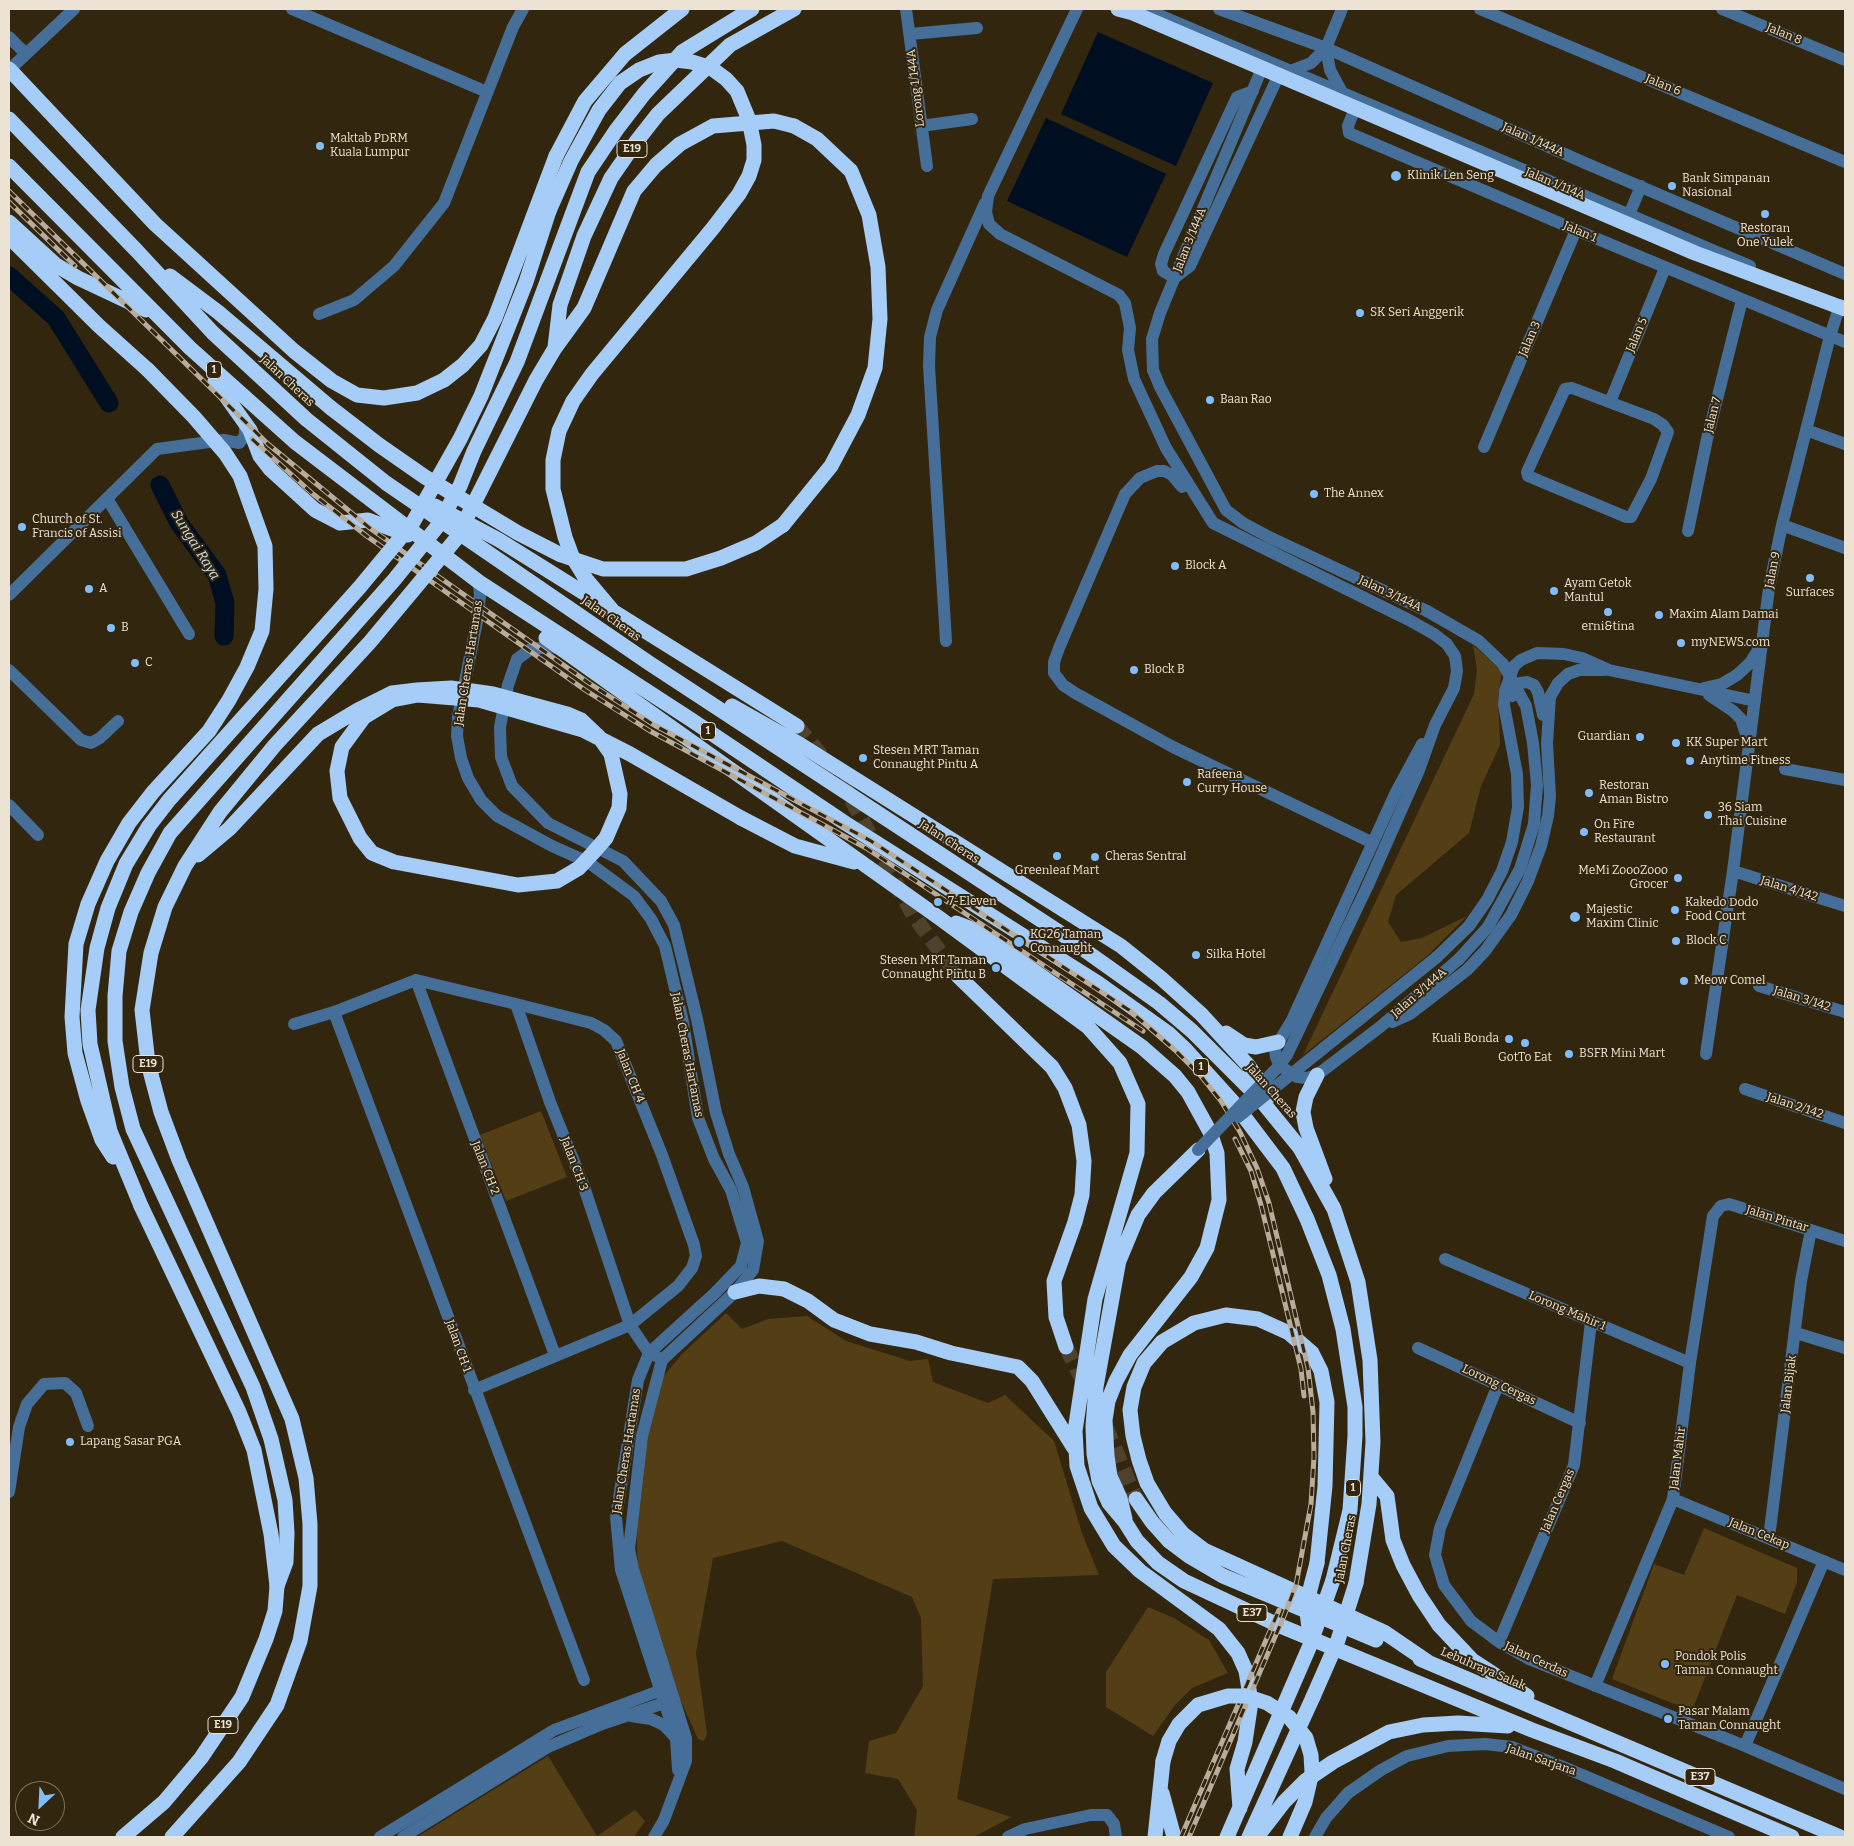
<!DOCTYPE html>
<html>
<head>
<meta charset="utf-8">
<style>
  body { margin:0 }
  #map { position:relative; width:1854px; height:1846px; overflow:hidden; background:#33260e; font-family:Bitter,serif }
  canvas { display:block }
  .frame { position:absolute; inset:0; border:10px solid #ece3d5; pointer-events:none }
  .north { position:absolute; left:15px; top:1781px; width:50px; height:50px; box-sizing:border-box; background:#33260e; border:1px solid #7d725e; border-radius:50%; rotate:205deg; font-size:14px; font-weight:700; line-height:20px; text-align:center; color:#ece3d5 }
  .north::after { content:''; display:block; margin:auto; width:18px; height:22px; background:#80bdfa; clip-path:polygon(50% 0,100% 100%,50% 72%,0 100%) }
</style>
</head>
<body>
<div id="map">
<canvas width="1854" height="1846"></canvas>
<div class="frame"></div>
<div class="north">N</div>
</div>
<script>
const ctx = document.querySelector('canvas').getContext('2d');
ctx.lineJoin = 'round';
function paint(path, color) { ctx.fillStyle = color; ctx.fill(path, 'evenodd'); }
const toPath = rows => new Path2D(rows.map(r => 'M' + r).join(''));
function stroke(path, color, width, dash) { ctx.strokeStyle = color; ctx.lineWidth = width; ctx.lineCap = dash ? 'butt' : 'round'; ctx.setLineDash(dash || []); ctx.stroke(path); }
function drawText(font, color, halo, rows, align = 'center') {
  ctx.font = font + ' Bitter,serif'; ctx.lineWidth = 4; ctx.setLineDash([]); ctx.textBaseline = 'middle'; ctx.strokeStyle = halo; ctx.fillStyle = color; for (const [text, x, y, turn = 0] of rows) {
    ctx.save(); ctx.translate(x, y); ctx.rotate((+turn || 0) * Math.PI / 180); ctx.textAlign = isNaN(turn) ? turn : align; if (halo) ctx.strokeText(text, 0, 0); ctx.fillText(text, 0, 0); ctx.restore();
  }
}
paint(toPath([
  [1473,645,1502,671,1498,697,1500,745,1481,786,1469,833,1396,895,1388,922,1401,942,1422,938,1467,916,1427,956,1303,1055,1474,694,1477,670],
  [541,1111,567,1177,506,1201,480,1135],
  [726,1313,742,1329,768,1319,807,1316,846,1341,910,1361,928,1359,933,1382,988,1403,1005,1395,1054,1441,1082,1533,1099,1575,993,1579,957,1799,1011,1817,974,1837,914,1837,917,1810,898,1779,865,1773,869,1741,896,1733,923,1686,921,1618,912,1597,782,1541,713,1558,696,1653,707,1734,704,1741,698,1739,671,1679,638,1572,636,1522,646,1430,659,1382,682,1354],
  [1704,1528,1797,1568,1797,1582,1785,1614,1737,1595,1692,1711,1612,1679,1654,1564,1684,1575],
  [1148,1607,1174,1618,1209,1640,1228,1673,1192,1688,1175,1705,1153,1736,1106,1707,1106,1672],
  [548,1756,597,1836,635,1810,645,1821,634,1837,417,1837]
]), '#543e16');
paint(toPath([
  [1098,32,1213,83,1176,166,1061,114],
  [1046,118,1166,174,1127,257,1007,201]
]), '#000e21');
stroke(toPath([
  [9,276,56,318,109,403],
  [160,485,179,523,217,575,225,603,224,636]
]), '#000e21', 19);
stroke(toPath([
  [797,726,840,778,913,915,958,976],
  [1066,1347,1085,1386],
  [1106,1427,1136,1499]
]), '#4f422c', 15, [15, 8]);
stroke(toPath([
  [292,9,487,92],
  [906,9,927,166],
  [1077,9,988,196,986,212,989,224,1000,234,1119,295,1125,303,1130,328,1128,350,1134,379,1166,448,1213,523,1409,620,1434,634,1447,644,1455,656,1457,671,1454,688,1435,725,1419,770,1368,885],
  [1145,9,1750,266],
  [1219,9,1326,48,1585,163,1845,274],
  [1480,9,1845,162],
  [1722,9,1845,60],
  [910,34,977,28],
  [9,37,26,54],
  [1326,48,1330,70,1343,94],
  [9,70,74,9],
  [1290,71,1311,63,1326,48,1342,9],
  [1253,91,1237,97,1164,254,1161,264,1163,271,1171,276,1177,276,1190,266,1282,68],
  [1358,101,1348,126,1349,133,1576,230,1845,342],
  [921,126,972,119],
  [1202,211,1265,61],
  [1629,215,1641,186],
  [319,314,354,300,394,266,444,203,513,27,523,9],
  [1153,370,1160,387,1226,510,1243,523,1271,538,1427,611],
  [1572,388,1654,419,1663,425,1668,432,1651,479,1631,517,1626,517,1528,476,1527,472,1565,389,1572,388],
  [1610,402,1665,268],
  [1806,430,1845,444],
  [1484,447,1576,230],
  [1182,487,1172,475,1164,471,1157,471,1140,478,1125,494,1059,648,1054,662,1054,673,1063,685,1075,693,1173,747,1373,843],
  [108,500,189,634],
  [1782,525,1845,548],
  [1688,531,1707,439,1742,300],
  [479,582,480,596,477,621,458,717,457,736,461,758,468,778,481,800,497,816,552,846,588,862,634,896,651,919,665,946,683,1022,698,1118,714,1159,731,1190,747,1243,741,1266,715,1293,649,1353,638,1380,616,1517,621,1570,676,1738,678,1770],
  [9,595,157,449,224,440,239,443,245,436,245,421],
  [946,641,929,366,930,337,937,310,985,203],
  [563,650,552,647,531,649,517,659,508,685,500,727,501,757,512,786,548,823,623,861,661,901,674,925,697,1019,716,1113,729,1154,743,1187,758,1241,753,1270,735,1292,662,1360,642,1436,629,1549,633,1569,686,1738,686,1761,664,1820,654,1837],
  [9,670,81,740,91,743,100,738,118,721],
  [1704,688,1722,684,1737,675,1750,663,1760,647],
  [1709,695,1733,711,1741,719,1748,740],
  [1512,696,1515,688,1520,683,1527,682,1534,685,1538,692,1543,715],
  [1422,744,1396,792,1292,1020,1275,1048,1276,1057,1280,1066,1297,1077,1307,1078,1317,1075,1380,1027,1459,959],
  [1785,769,1845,780],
  [9,805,38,835],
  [1733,871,1845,906],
  [1437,957,1469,926,1487,900,1502,871,1512,842,1518,807,1517,774,1504,705,1505,691,1514,666,1521,660,1537,653,1564,654,1582,658,1609,670,1755,701],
  [416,980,555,1355],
  [1759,986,1845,1012],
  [334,1012,584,1680],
  [1392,1022,1410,1014,1467,970,1485,951,1511,915,1528,881,1541,846,1548,816,1550,796,1547,743,1550,697,1558,683,1568,674,1579,670,1604,670],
  [294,1024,334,1012,416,980,516,1004,591,1023,604,1030,616,1041,662,1155,694,1245,696,1256,692,1268,678,1286,630,1325,583,1184,550,1102,516,1004],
  [1706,1054,1733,871,1769,588,1782,525,1830,336,1840,305],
  [1745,1089,1845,1123],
  [1445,1259,1690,1363],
  [1796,1333,1845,1348],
  [1418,1348,1580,1423],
  [1498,1385,1440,1528,1435,1555,1444,1585,1471,1621,1499,1642,1529,1659,1745,1746,1845,1789],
  [474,1390,630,1325,649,1353,656,1356],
  [9,1492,19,1427,27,1404,44,1384,65,1383,76,1393,88,1426],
  [1673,1499,1845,1570],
  [1769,1538,1801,1281,1811,1230],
  [1499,1642,1574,1465,1591,1322],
  [1595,1686,1673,1499,1690,1363,1713,1216,1721,1206,1729,1204,1845,1241],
  [631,1716,651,1719,664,1725,674,1736],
  [1745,1746,1824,1561],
  [380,1837,554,1730,667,1688],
  [403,1837,548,1747,602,1724,673,1700],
  [1008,1837,1025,1829,1091,1815,1107,1815,1114,1824,1116,1837],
  [1315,1837,1326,1818,1348,1793,1381,1770,1407,1756,1448,1746,1485,1744,1512,1747,1561,1766,1729,1837]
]), '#456f99', 12);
stroke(toPath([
  [9,119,137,251,213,333,306,419,386,483,649,663,1059,932,1159,1003,1192,1031,1260,1099,1300,1148,1334,1209,1358,1282,1370,1360,1373,1442,1369,1504,1356,1583],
  [556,156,585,101,625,54,682,9],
  [9,166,190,348,295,442,479,582,690,719,845,823,1098,983,1168,1033,1186,1050,1233,1102,1283,1168,1307,1219,1329,1275,1343,1329,1355,1407,1355,1436,1350,1510,1333,1580],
  [549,211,571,161,599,110,620,83,639,70,659,62,676,60,692,62,711,68,726,79,737,91,749,120,754,145,754,160,749,176,739,194,713,228,592,374,573,401,559,431,553,460,553,489,565,537,572,556,586,579,613,611],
  [9,222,56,265,78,278,146,310],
  [9,237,99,326,148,370],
  [170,276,218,312,331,408],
  [215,381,250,430,260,456,270,469,315,510,340,523,368,520,408,535],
  [435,506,499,540,797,726],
  [783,525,831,466,858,415,875,368,880,319,878,267,869,215,851,171,817,139,794,126],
  [546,638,938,917,1088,1027,1120,1063,1138,1104,1137,1153,1095,1299,1075,1431,1077,1466,1091,1508,1114,1546,1140,1571,1219,1629,1238,1653,1246,1671,1251,1702,1245,1742,1237,1769,1240,1808],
  [732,706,801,745,1121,946,1161,978,1201,1014,1247,1064,1270,1096],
  [741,818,795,846,854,862],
  [956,923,977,931,1142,1047,1175,1076,1188,1092,1210,1132,1217,1153,1219,1200,1207,1248,1191,1277,1130,1355,1116,1381,1108,1401,1105,1420,1107,1456,1110,1476,1120,1498,1125,1519],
  [958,976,1052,1067,1065,1088,1079,1125,1084,1161,1082,1195,1075,1222,1054,1281,1056,1317,1066,1347],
  [1226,1033,1244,1045,1256,1047,1278,1042],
  [1317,1075,1306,1097,1303,1112,1306,1128,1325,1179],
  [1119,1260,1096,1387,1093,1426,1094,1454,1099,1481,1109,1503,1125,1522,1137,1541,1158,1563,1184,1581,1278,1625,1532,1730,1615,1761,1792,1837],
  [1116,1268,1138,1215,1154,1193,1198,1150],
  [735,1292,759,1286,784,1289,808,1301,834,1320,870,1334,916,1342,951,1353,1018,1367,1032,1381,1074,1448],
  [1372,1478,1387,1496,1393,1540,1403,1565,1419,1595,1439,1625,1472,1660,1527,1696],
  [1136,1499,1152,1522,1169,1541,1189,1556,1223,1576,1376,1640],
  [1317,1563,1325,1486,1327,1402,1321,1371,1312,1353,1289,1333,1258,1319,1226,1315,1194,1323,1162,1342,1144,1363,1134,1387,1130,1410,1133,1436,1139,1460,1147,1483,1165,1513,1183,1534,1204,1550,1384,1632,1428,1662],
  [1420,1659,1840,1837],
  [1162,1793,1174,1837],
  [123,1837,164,1802,201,1758,242,1697,266,1639,275,1611,277,1586,271,1534,254,1450,239,1412,141,1206],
  [1155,1837,1163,1761],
  [1227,1837,1311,1643],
  [1249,1837,1313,1697],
  [1257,1837,1284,1802,1305,1781,1333,1762,1389,1732,1423,1725,1458,1723,1508,1726]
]), '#a5cdf7', 15);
const rail = toPath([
  [9,191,268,444,371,529,589,683,654,725,871,841,1129,1010,1175,1050,1200,1075,1221,1101,1240,1132,1257,1168,1269,1203,1308,1368,1313,1412,1314,1457,1311,1504,1296,1585,1284,1616,1189,1837],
  [9,202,75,266],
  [252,439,313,494,368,537,585,690,650,731,866,848,1143,1031],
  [1235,1139,1251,1171,1261,1205,1301,1369,1304,1396],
  [1181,1837,1279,1610]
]);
stroke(rail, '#b8ad9d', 5);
stroke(rail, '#33260e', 3, [9]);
stroke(toPath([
  [1153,370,1152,339,1160,313,1202,211],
  [1427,611,1479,641,1503,664,1526,706,1533,743,1537,785,1534,824,1520,869,1488,927,1459,959],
  [1238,1117,1437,957],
  [1198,1150,1278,1067,1287,1055,1368,885]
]), '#456f99', 12);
stroke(toPath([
  [1118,9,1133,13,1695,253,1845,309],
  [9,69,155,224,294,351,332,381,357,395,384,398,417,393,444,380,463,365,481,345,495,318,556,156],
  [555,347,560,305,584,236,611,178,636,142,658,114,730,45,794,9],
  [331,408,379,445,425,477,518,533,561,555,603,569,686,569,721,558,756,543,783,525],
  [198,855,229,829,318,734,358,710,392,693,417,690,451,688,493,694,567,714,581,720,599,737,611,754,620,794,619,808,606,838,592,854,579,868,557,881,518,885,394,862,372,853,360,838,340,798,337,771,342,747,364,717,392,700,418,695,479,700,583,730,630,754,741,818],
  [113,1157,102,1140,88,1101,75,1053,72,1017,76,944,88,904,107,861,129,823,153,792,209,731,229,700,247,667,262,631,266,589,265,546,240,476,225,453,194,417,148,370],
  [141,1206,110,1131,90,1044,88,1010,97,948,108,908,126,864,149,826,169,800,359,588,412,524,460,439,481,396,526,282,549,211],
  [277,1586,286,1562,287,1533,285,1500,271,1439,253,1387,133,1129,122,1087,115,1041,115,996,119,951,131,912,148,873,170,833,394,580,437,527,460,486,474,451,517,362,588,172,617,129,644,94,682,52,752,9],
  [1312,1639,1333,1580],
  [1311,1643,1306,1605,1317,1563],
  [1313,1697,1338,1640,1356,1583],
  [1163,1761,1169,1741,1179,1724,1198,1705,1228,1696,1246,1696,1267,1703,1289,1717,1306,1738,1311,1755,1312,1772,1305,1802,1290,1837],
  [172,1837,239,1762,277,1705,300,1641,310,1586,310,1524,306,1478,292,1419,179,1160,161,1112,148,1063,142,1010,151,953,165,907,185,866,220,812,275,745,370,642,456,539,536,380,555,348,584,308,634,191,656,165,680,144,713,126,774,121,794,126]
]), '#a5cdf7', 15);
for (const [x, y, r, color] of [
  [320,146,5,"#80bdfa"],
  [1396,176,6,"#80bdfa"],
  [1672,186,5,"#80bdfa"],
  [1765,214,5,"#80bdfa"],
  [1360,313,5,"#80bdfa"],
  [1210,400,5,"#80bdfa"],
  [1314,494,5,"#80bdfa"],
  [22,527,5,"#80bdfa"],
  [1175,566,5,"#80bdfa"],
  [1810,578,5,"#80bdfa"],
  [89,589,5,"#80bdfa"],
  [1554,591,5,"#80bdfa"],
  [1608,612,5,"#80bdfa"],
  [1659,615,5,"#80bdfa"],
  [111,628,5,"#80bdfa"],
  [1681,643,5,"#80bdfa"],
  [135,663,5,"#80bdfa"],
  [1134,670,5,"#80bdfa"],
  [1640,737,5,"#80bdfa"],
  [1676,743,5,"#80bdfa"],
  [863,758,5,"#80bdfa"],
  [1690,761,5,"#80bdfa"],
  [1187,782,5,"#80bdfa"],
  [1589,793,5,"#80bdfa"],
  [1708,815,5,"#80bdfa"],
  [1584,832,5,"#80bdfa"],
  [1057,856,5,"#80bdfa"],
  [1095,857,5,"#80bdfa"],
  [1678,878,5,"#80bdfa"],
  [938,902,5,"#80bdfa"],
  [1675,910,5,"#80bdfa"],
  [1575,917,6,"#80bdfa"],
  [1676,941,5,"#80bdfa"],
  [1019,942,6,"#80bdfa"],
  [1196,955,5,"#80bdfa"],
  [996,968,5,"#80bdfa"],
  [1684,981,5,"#80bdfa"],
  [1509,1039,5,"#80bdfa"],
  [1525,1043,5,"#80bdfa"],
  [1569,1054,5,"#80bdfa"],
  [70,1442,5,"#80bdfa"],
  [1665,1664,5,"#80bdfa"],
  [1668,1719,5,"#80bdfa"]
]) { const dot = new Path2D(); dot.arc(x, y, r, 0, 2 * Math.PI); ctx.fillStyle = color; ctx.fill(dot); stroke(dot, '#33260e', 2); }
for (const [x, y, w] of [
  [632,149,30],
  [214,370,15],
  [708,731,15],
  [148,1064,30],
  [1201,1067,15],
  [1353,1488,15],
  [1252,1613,30],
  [223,1725,30],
  [1700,1777,30]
]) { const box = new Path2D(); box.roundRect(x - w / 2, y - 8.5, w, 17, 4); ctx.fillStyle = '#33260e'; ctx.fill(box); stroke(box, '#ece3d5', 1); }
drawText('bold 11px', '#ece3d5', null, [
  ["E19",632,149],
  ["1",214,370],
  ["1",708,731],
  ["E19",148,1064],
  ["1",1201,1067],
  ["1",1353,1488],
  ["E37",1252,1613],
  ["E19",223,1725],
  ["E37",1700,1777]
]);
drawText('12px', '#ece3d5', '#33260e', [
  ["Jalan 8",1784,34,22],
  ["Jalan 6",1663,85,22],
  ["Lorong 1/144A",916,88,-97],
  ["Jalan 1/144A",1533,140,24],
  ["Jalan 1/114A",1555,184,23],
  ["Jalan 1",1580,232,23],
  ["Jalan 3/144A",1190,240,-68],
  ["Jalan 5",1637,335,-67],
  ["Jalan 3",1530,339,-67],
  ["Jalan Cheras",287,381,43],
  ["Jalan 7",1713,415,-76],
  ["Jalan 9",1773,570,-79],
  ["Jalan 3/144A",1390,594,25],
  ["Jalan Cheras",611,619,35],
  ["Jalan Cheras Hartamas",469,663,-81],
  ["Jalan Cheras",949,842,33],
  ["Jalan 4/142",1789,889,17],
  ["Jalan 3/144A",1419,993,-41],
  ["Jalan 3/142",1802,999,17],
  ["Jalan Cheras Hartamas",687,1055,79],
  ["Jalan CH 4",630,1076,68],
  ["Jalan Cheras",1271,1091,48],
  ["Jalan 2/142",1795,1106,18],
  ["Jalan CH 3",574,1164,69],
  ["Jalan CH 2",485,1168,68],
  ["Jalan Pintar",1777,1219,17],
  ["Lorong Mahir 1",1567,1311,23],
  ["Jalan CH 1",458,1346,70],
  ["Jalan Bijak",1789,1384,-83],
  ["Lorong Cergas",1499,1385,25],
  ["Jalan Cheras Hartamas",627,1451,-81],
  ["Jalan Mahir",1678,1458,-83],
  ["Jalan Cergas",1558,1501,-67],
  ["Jalan Cekap",1759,1534,22],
  ["Jalan Cheras",1346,1549,-79],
  ["Jalan Cerdas",1536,1660,25],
  ["Lebuhraya Salak",1483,1669,23],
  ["Jalan Sarjana",1541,1760,19]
]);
drawText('12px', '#ece3d5', '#33260e', [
  ["Maktab PDRM",330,139],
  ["Kuala Lumpur",330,153],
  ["Klinik Len Seng",1407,176],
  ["Bank Simpanan",1682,179],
  ["Nasional",1682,193],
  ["Restoran",1765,229,"center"],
  ["One Yulek",1765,243,"center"],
  ["SK Seri Anggerik",1370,313],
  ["Baan Rao",1220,400],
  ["The Annex",1324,494],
  ["Church of St.",32,520],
  ["Francis of Assisi",32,534],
  ["Block A",1185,566],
  ["Ayam Getok",1564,584],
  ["Mantul",1564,598],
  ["A",99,589],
  ["Surfaces",1810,593,"center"],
  ["Maxim Alam Damai",1669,615],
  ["erni&tina",1608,627,"center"],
  ["B",121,628],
  ["myNEWS.com",1691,643],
  ["C",145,663],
  ["Block B",1144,670],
  ["Guardian",1630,737,"right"],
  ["KK Super Mart",1686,743],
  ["Stesen MRT Taman",873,751],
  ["Connaught Pintu A",873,765],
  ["Anytime Fitness",1700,761],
  ["Rafeena",1197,775],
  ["Curry House",1197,789],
  ["Restoran",1599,786],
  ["Aman Bistro",1599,800],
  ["36 Siam",1718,808],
  ["Thai Cuisine",1718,822],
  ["On Fire",1594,825],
  ["Restaurant",1594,839],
  ["Cheras Sentral",1105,857],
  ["Greenleaf Mart",1057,871,"center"],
  ["MeMi ZoooZooo",1668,871,"right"],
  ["Grocer",1668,885,"right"],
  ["7-Eleven",948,902],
  ["Kakedo Dodo",1685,903],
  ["Food Court",1685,917],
  ["Majestic",1586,910],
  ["Maxim Clinic",1586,924],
  ["KG26 Taman",1030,935],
  ["Connaught",1030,949],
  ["Block C",1686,941],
  ["Silka Hotel",1206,955],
  ["Stesen MRT Taman",986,961,"right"],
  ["Connaught Pintu B",986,975,"right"],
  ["Meow Comel",1694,981],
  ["Kuali Bonda",1499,1039,"right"],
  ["BSFR Mini Mart",1579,1054],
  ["GotTo Eat",1525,1058,"center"],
  ["Lapang Sasar PGA",80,1442],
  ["Pondok Polis",1675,1657],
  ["Taman Connaught",1675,1671],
  ["Pasar Malam",1678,1712],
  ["Taman Connaught",1678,1726]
], 'left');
drawText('italic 14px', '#cde', '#33260e', [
  ["Sungai Raya",195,545,58]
]);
</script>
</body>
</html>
